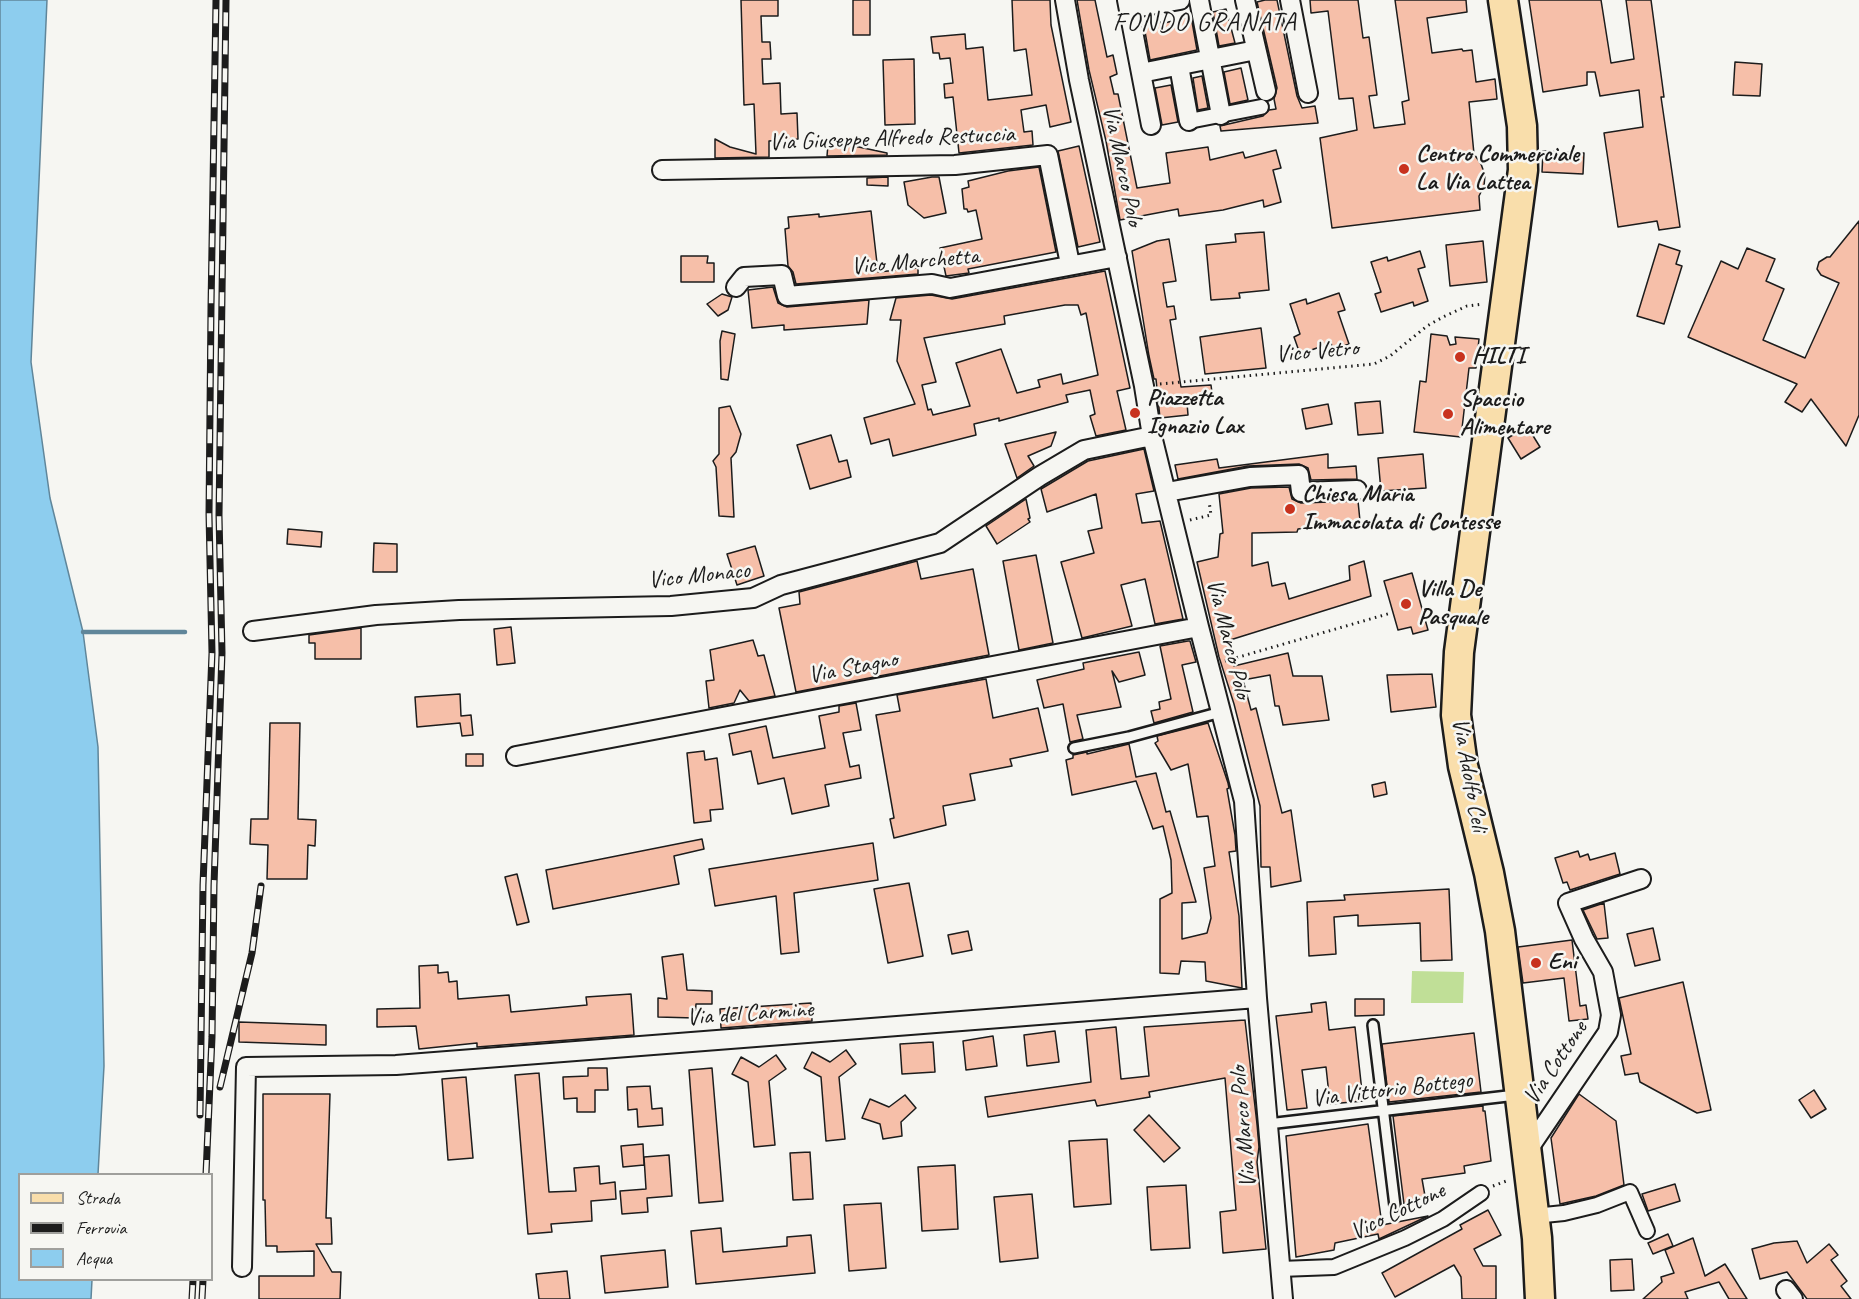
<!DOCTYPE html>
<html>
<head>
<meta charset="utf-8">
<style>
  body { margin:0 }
  #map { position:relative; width:1859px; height:1299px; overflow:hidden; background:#f6f6f2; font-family:Caveat,sans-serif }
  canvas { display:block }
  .legend { position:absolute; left:18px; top:1173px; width:195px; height:108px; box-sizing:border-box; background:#f6f6f2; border:2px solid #9f9f9c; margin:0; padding:8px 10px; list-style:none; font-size:18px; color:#1c1c1c }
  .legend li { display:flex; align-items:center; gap:12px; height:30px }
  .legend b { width:30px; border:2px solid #9f9f9c }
</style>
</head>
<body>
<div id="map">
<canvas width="1859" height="1299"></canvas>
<ul class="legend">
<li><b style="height:8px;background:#f9deab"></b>Strada</li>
<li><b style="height:8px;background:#1c1c1c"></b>Ferrovia</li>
<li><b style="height:16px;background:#8dcdee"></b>Acqua</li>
</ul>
</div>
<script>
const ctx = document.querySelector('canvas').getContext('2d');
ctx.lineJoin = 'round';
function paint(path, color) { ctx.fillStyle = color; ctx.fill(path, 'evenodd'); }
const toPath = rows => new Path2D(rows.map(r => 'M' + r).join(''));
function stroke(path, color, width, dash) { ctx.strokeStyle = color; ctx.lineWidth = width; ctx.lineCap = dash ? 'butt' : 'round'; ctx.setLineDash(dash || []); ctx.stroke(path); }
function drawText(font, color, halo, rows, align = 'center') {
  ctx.font = font + ' Caveat,sans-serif'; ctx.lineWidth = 5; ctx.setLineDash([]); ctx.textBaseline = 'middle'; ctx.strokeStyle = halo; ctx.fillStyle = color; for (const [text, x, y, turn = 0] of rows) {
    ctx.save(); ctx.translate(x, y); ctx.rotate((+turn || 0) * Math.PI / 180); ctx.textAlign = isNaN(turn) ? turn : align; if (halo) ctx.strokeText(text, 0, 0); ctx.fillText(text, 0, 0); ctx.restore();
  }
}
paint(toPath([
  [1412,971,1464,972,1463,1003,1411,1003]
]), '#c0df97');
const water = toPath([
  [0,0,47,0,31,362,50,498,83,632,98,747,104,1066,98,1174,20,1174,20,1280,92,1280,91,1299,0,1299,0,0]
]);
paint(water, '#8dcdee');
stroke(water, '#60869a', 1.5);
stroke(toPath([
  [83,632,185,632]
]), '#60869a', 4.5);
const building = toPath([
  [741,0,778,0,778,16,761,16,762,42,770,42,771,59,762,59,763,84,780,83,781,114,797,113,798,139,769,141,769,157,715,158,715,139,730,147,756,154,754,104,744,105,741,0],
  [853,0,870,0,870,35,853,35,853,0],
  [1012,0,1050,0,1051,25,1071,122,1050,127,1046,105,1021,110,1024,132,1032,131,1033,145,959,153,953,97,945,98,944,84,953,83,950,58,940,59,939,53,933,53,931,37,965,34,966,49,983,47,988,100,1032,95,1026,49,1014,51,1012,0],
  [1077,0,1095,0,1107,57,1113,55,1117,74,1110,77,1114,94,1118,94,1137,188,1170,183,1166,153,1208,147,1210,160,1243,152,1245,158,1276,150,1281,168,1273,170,1281,202,1264,207,1263,200,1223,210,1179,216,1178,209,1120,220,1106,141,1089,70,1077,0],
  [1265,0,1277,0,1297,96,1302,108,1315,106,1318,123,1221,131,1220,126,1263,116,1269,110,1276,109,1274,99,1277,88,1257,2,1265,0],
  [1310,0,1358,0,1363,38,1369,37,1377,95,1369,96,1374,128,1405,124,1402,102,1409,100,1395,0,1466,0,1467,12,1427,18,1432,53,1462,49,1463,51,1472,50,1476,82,1495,79,1497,99,1469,102,1474,154,1481,164,1485,175,1484,186,1479,196,1480,210,1332,228,1320,138,1357,130,1353,98,1339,99,1328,11,1311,13,1310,0],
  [1529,0,1601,0,1611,63,1634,59,1626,0,1651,0,1664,97,1661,97,1680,227,1659,230,1657,221,1618,227,1604,133,1643,127,1639,90,1600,96,1595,72,1587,72,1587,85,1543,92,1529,0],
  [1226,9,1235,43,1219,46,1213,12,1226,9],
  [1191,16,1197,50,1150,60,1144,26,1161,22,1161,24,1191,16],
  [914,59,915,124,885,125,883,60,914,59],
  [1735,62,1762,64,1760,96,1733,95,1735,62],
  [1241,68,1248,100,1230,104,1224,72,1241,68],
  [1202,76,1208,108,1198,110,1193,78,1202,76],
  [1171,85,1178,122,1162,125,1155,88,1171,85],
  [828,144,854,146,887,153,887,155,827,156,828,144],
  [1079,146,1100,242,1078,247,1058,151,1079,146],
  [1543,151,1584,153,1583,174,1542,172,1543,151],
  [1039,167,1056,252,968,269,969,273,946,276,940,248,982,239,976,210,968,212,967,209,964,209,962,189,969,187,968,181,1008,171,1039,167],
  [888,177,888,186,867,185,867,178,888,177],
  [932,177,939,177,946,213,924,218,908,205,904,182,932,177],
  [871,211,878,272,918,268,918,274,796,284,793,272,788,266,785,229,789,228,788,217,819,214,819,217,871,211],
  [1859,221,1859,415,1846,446,1811,399,1802,412,1785,402,1797,384,1688,337,1721,261,1738,269,1747,248,1775,259,1766,281,1784,289,1763,340,1805,358,1839,283,1821,275,1817,269,1819,262,1827,257,1830,257,1859,221],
  [1264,232,1269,290,1239,293,1240,298,1211,300,1206,245,1236,242,1235,234,1264,232],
  [1169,239,1176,281,1163,283,1167,307,1174,306,1176,319,1170,320,1181,387,1211,385,1213,400,1187,403,1188,415,1160,418,1156,379,1154,379,1149,356,1132,251,1157,241,1169,239],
  [1483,241,1487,282,1450,286,1446,245,1483,241],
  [1659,244,1680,251,1676,264,1682,266,1664,324,1637,316,1659,244],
  [1420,251,1425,267,1418,269,1428,301,1414,306,1413,302,1381,312,1375,294,1381,292,1371,262,1387,257,1388,261,1420,251],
  [681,256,708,256,707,263,714,263,714,282,681,282,681,256],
  [1105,271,1130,388,1117,391,1126,430,1096,436,1090,416,1095,414,1090,390,1066,395,1068,402,999,421,999,418,974,424,976,435,893,456,889,439,871,444,864,418,915,404,897,361,901,320,890,320,896,298,931,295,952,299,1105,271],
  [1065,305,1078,305,1081,315,1086,313,1098,375,1063,384,1061,374,1038,380,1040,387,1017,393,1001,349,956,363,970,406,933,415,931,409,928,410,922,385,936,382,924,338,1005,324,1004,316,1065,305],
  [773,287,778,303,787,307,869,300,867,324,784,330,784,325,752,328,748,290,773,287],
  [1339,293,1345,310,1338,312,1349,344,1333,350,1331,343,1300,354,1294,337,1300,334,1290,304,1306,299,1307,304,1339,293],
  [722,294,732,297,728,310,718,316,707,304,722,294],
  [1261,328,1266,368,1205,374,1200,337,1261,328],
  [722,331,735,334,728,380,721,379,720,341,722,331],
  [1431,334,1447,336,1450,345,1456,344,1455,337,1479,339,1476,368,1469,368,1461,437,1414,432,1420,381,1426,382,1431,334],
  [1380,401,1383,433,1358,435,1355,403,1380,401],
  [1328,404,1332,424,1306,429,1302,409,1328,404],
  [730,406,741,434,736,452,731,458,734,517,719,516,716,467,713,461,719,454,719,408,730,406],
  [1527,426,1540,447,1521,459,1508,438,1527,426],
  [1056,432,1051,446,1028,456,1034,466,1017,478,1005,444,1056,432],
  [831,435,839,462,847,460,851,477,810,489,797,445,831,435],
  [1144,449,1154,491,1136,494,1142,523,1160,521,1183,619,1155,624,1145,579,1121,585,1132,626,1082,638,1061,562,1094,553,1088,531,1102,528,1096,494,1047,512,1041,489,1088,461,1144,449],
  [1328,454,1328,468,1356,466,1357,479,1311,480,1308,468,1299,464,1248,466,1178,479,1175,465,1217,459,1219,468,1328,454],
  [1423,454,1426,488,1381,491,1378,458,1423,454],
  [1289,487,1292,499,1301,503,1358,501,1360,521,1298,529,1297,532,1252,533,1252,566,1268,562,1272,586,1285,583,1289,599,1350,580,1349,566,1364,561,1371,596,1230,640,1234,666,1288,653,1293,676,1322,676,1329,720,1283,725,1279,706,1275,706,1270,675,1243,680,1251,710,1256,708,1282,813,1291,810,1301,881,1271,887,1270,867,1261,867,1260,806,1234,704,1219,657,1197,562,1218,557,1220,534,1223,533,1219,494,1251,488,1289,487],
  [1026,499,1030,518,1028,519,1030,522,997,544,986,526,1026,499],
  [288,529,322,532,321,547,287,544,288,529],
  [374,543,397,544,397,572,373,572,374,543],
  [755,546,764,576,737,585,727,554,755,546],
  [1036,555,1053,643,1019,650,1003,561,1036,555],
  [917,561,921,579,973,569,989,655,796,692,779,608,800,604,799,592,917,561],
  [1412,573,1428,630,1413,634,1411,627,1398,630,1384,581,1412,573],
  [511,627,515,663,497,665,494,629,511,627],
  [361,628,361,659,315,659,315,643,309,643,309,635,361,628],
  [753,640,758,656,764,655,775,696,749,701,740,690,734,703,709,708,706,681,714,680,710,650,753,640],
  [1188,641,1190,641,1196,662,1182,665,1193,712,1154,723,1151,711,1160,709,1159,702,1171,699,1160,646,1188,641],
  [1139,652,1145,675,1119,682,1112,671,1121,707,1077,715,1083,739,1070,742,1063,704,1044,708,1037,680,1084,669,1083,663,1139,652],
  [1432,674,1436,707,1391,712,1387,675,1432,674],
  [986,679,993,718,1038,708,1048,751,1010,759,1012,766,970,774,975,800,943,806,946,825,894,838,890,819,894,818,876,715,900,711,897,695,986,679],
  [460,694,461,716,471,715,473,735,462,736,460,723,417,727,415,697,460,694],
  [856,703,861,730,843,733,850,767,859,765,861,778,825,785,829,806,792,814,784,778,758,784,751,751,733,755,729,734,766,726,773,758,825,748,819,716,839,712,839,706,856,703],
  [270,723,300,723,298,819,316,820,315,846,308,845,307,879,267,879,268,845,250,844,251,819,268,819,270,723],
  [1208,723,1228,783,1229,788,1227,789,1235,835,1236,851,1229,852,1239,916,1242,988,1206,981,1205,962,1181,961,1179,974,1160,973,1160,899,1172,893,1171,860,1163,826,1153,829,1136,781,1072,795,1066,760,1073,758,1073,755,1087,752,1087,754,1129,744,1136,777,1156,773,1166,812,1170,811,1196,902,1182,903,1182,939,1207,933,1211,918,1204,868,1215,866,1208,816,1197,817,1188,764,1171,770,1155,743,1158,741,1157,736,1208,723],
  [704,751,705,760,717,758,723,809,710,810,711,821,694,823,687,753,704,751],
  [466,754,483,754,483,766,466,766,466,754],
  [1385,782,1387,794,1374,797,1372,785,1385,782],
  [702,839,704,849,674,856,679,884,553,909,546,870,702,839],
  [873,843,878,880,794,893,799,952,781,954,776,896,715,906,709,869,873,843],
  [1578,851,1580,857,1588,854,1590,860,1615,853,1620,874,1570,890,1567,882,1563,883,1555,858,1578,851],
  [517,874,529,922,517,925,505,877,517,874],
  [909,883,923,956,888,963,874,889,909,883],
  [1449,889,1452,960,1421,961,1420,923,1358,926,1358,915,1334,917,1336,954,1309,956,1307,902,1345,900,1344,895,1449,889],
  [1604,903,1608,938,1597,939,1583,910,1604,903],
  [1653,928,1660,960,1635,966,1627,934,1653,928],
  [968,931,972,950,952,954,948,935,968,931],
  [1572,940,1580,1006,1586,1005,1588,1019,1569,1021,1564,978,1523,983,1518,947,1572,940],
  [683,954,687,990,712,991,712,1004,696,1004,695,1018,658,1017,658,998,667,999,662,957,683,954],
  [438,965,438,973,448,972,449,982,457,981,458,999,509,995,511,1012,587,1005,586,997,631,994,634,1035,477,1047,477,1043,419,1049,416,1026,377,1027,377,1009,420,1008,419,966,438,965],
  [1683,982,1711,1110,1697,1113,1640,1082,1638,1073,1625,1075,1621,1056,1631,1054,1619,998,1683,982],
  [1355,999,1384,999,1384,1015,1355,1016,1355,999],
  [1326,1002,1329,1030,1355,1027,1363,1101,1330,1104,1326,1067,1302,1070,1307,1108,1287,1110,1276,1016,1312,1012,1311,1004,1326,1002],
  [811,1003,812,1021,721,1028,720,1009,811,1003],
  [1245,1020,1257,1124,1259,1147,1257,1162,1266,1249,1223,1253,1220,1212,1236,1210,1225,1078,1149,1092,1150,1097,1097,1106,1095,1100,988,1117,985,1097,1091,1082,1086,1030,1116,1027,1121,1079,1149,1076,1144,1027,1245,1020],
  [239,1022,326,1025,326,1045,239,1042,239,1022],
  [1055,1031,1059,1062,1027,1066,1024,1035,1055,1031],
  [1474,1033,1481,1092,1389,1102,1382,1044,1474,1033],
  [993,1036,997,1066,966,1070,963,1041,993,1036],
  [933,1042,935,1072,902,1074,900,1044,933,1042],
  [846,1050,856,1064,839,1077,845,1139,826,1141,821,1077,804,1068,812,1052,830,1062,846,1050],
  [776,1055,786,1069,769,1081,775,1145,754,1147,748,1082,732,1074,741,1057,759,1067,776,1055],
  [588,1068,607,1068,608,1090,595,1090,595,1112,577,1112,577,1098,564,1099,563,1077,588,1076,588,1068],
  [712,1068,723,1201,699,1203,689,1070,712,1068],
  [539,1073,549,1192,576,1191,574,1168,599,1166,600,1184,615,1182,616,1199,591,1201,592,1221,551,1224,552,1232,528,1234,515,1075,539,1073],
  [466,1077,473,1158,448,1160,442,1079,466,1077],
  [650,1086,652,1109,662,1108,663,1125,638,1127,637,1109,628,1110,627,1087,650,1086],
  [1814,1090,1826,1109,1811,1118,1799,1100,1814,1090],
  [263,1094,330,1094,326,1218,331,1218,332,1244,316,1244,332,1272,341,1272,340,1299,259,1299,259,1276,314,1276,314,1251,277,1252,277,1246,266,1246,265,1200,263,1200,263,1094],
  [1579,1094,1616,1121,1624,1185,1596,1196,1560,1204,1551,1138,1579,1094],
  [905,1095,916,1108,901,1122,902,1136,883,1139,880,1124,862,1118,870,1099,889,1107,905,1095],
  [1483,1106,1483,1111,1485,1111,1491,1161,1464,1166,1465,1173,1422,1179,1425,1196,1404,1204,1393,1116,1483,1106],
  [1149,1115,1180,1148,1164,1162,1134,1130,1149,1115],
  [1368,1124,1382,1225,1428,1216,1379,1239,1378,1234,1335,1243,1334,1250,1296,1257,1286,1136,1368,1124],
  [1107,1139,1111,1204,1074,1207,1069,1141,1107,1139],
  [643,1144,644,1165,623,1167,621,1146,643,1144],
  [810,1152,813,1199,793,1200,790,1153,810,1152],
  [669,1155,672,1196,647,1198,648,1212,622,1214,620,1191,646,1189,644,1157,669,1155],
  [955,1165,958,1229,922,1231,918,1167,955,1165],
  [1675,1184,1680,1201,1648,1211,1642,1194,1675,1184],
  [1186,1185,1190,1248,1151,1250,1147,1187,1186,1185],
  [1032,1194,1038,1258,1000,1262,994,1197,1032,1194],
  [881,1203,886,1268,849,1271,844,1205,881,1203],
  [1488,1210,1501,1235,1474,1249,1483,1266,1496,1266,1496,1299,1462,1299,1461,1277,1454,1265,1395,1297,1382,1273,1462,1229,1460,1225,1488,1210],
  [721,1228,723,1252,787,1246,787,1237,811,1235,815,1273,696,1284,691,1231,721,1228],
  [1668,1234,1673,1246,1653,1254,1648,1243,1668,1234],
  [1693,1238,1705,1276,1725,1264,1747,1299,1729,1299,1719,1282,1685,1292,1688,1299,1643,1299,1662,1282,1661,1277,1674,1273,1665,1250,1693,1238],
  [1797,1241,1807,1263,1829,1244,1838,1255,1831,1260,1847,1281,1841,1286,1851,1299,1807,1299,1787,1272,1760,1279,1752,1249,1774,1243,1797,1241],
  [665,1250,668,1287,605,1293,601,1256,665,1250],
  [1632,1259,1634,1290,1611,1291,1610,1260,1632,1259],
  [567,1271,570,1299,539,1299,536,1274,567,1271]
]);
paint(building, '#f6bfa9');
stroke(building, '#1c1c1c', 1.5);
const service = toPath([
  [1074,748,1129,737,1221,712],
  [1373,1025,1395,1206],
  [1268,1124,1516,1095]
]);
const pedestrian = toPath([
  [1189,121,1261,107],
  [1534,1216,1564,1213,1597,1205,1630,1192,1647,1231],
  [1280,1269,1334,1267,1405,1238,1443,1219,1481,1193]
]);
const minor = toPath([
  [1065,0,1079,80,1144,386,1152,436,1199,627,1244,801,1257,998,1283,1299],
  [1127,0,1151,125],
  [1199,0,1221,115],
  [1245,0,1266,91],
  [1290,0,1308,93],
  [1129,9,1180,0],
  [1179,66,1189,121],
  [1141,73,1256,50],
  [662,170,955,165,1048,155,1070,264],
  [736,287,744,277,782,275,787,296,932,284,950,288,1117,257],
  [1167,492,1250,477,1299,475,1301,492,1357,490],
  [253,631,376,615,459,610,671,606,753,598,781,585,940,543,1040,476,1084,450,1152,436],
  [516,756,1199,627],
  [1527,1151,1608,1032,1611,1015,1603,972,1584,939,1568,903,1641,879],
  [242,1267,246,1067,396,1065,1257,998],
  [1786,1290,1793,1299]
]);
const primary = toPath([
  [1503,0,1522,126,1523,170,1459,652,1456,715,1463,766,1489,873,1500,931,1537,1238,1540,1299]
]);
stroke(service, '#1c1c1c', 14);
stroke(pedestrian, '#1c1c1c', 18);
stroke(minor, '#1c1c1c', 22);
stroke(primary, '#1c1c1c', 33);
stroke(toPath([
  [1160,384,1374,364,1390,356,1427,326,1443,317,1467,306,1483,304],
  [1190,520,1211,515,1209,501],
  [1225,661,1391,613],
  [1493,1186,1509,1180]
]), '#1c1c1c', 3, [1.5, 4.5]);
stroke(service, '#f6f6f2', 9);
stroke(pedestrian, '#f6f6f2', 14);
stroke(minor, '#f6f6f2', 18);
stroke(primary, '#f9deab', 28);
const rail = toPath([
  [220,1087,252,953,261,886],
  [200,1115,203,885,212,653,209,514,211,307,216,0],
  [206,1174,212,1037,214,885,222,653,219,515,226,0],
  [192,1299,193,1280],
  [202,1299,203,1280]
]);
stroke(rail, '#1c1c1c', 7);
stroke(rail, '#f6f6f2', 4.5, [14]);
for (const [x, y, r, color] of [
  [1404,169,6,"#c8321e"],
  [1460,357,6,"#c8321e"],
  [1135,413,6,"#c8321e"],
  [1448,414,6,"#c8321e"],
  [1290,509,6,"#c8321e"],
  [1406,604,6,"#c8321e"],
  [1536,963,6,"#c8321e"]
]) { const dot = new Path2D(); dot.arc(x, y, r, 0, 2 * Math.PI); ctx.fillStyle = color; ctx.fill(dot); stroke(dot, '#f6f6f2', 2); }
drawText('24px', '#1c1c1c', '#f6f6f2', [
  ["Via Giuseppe Alfredo Restuccia",892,139,-2],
  ["Via Marco Polo",1122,166,78],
  ["Vico Marchetta",915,262,-5],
  ["Vico Vetro",1317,352,-5],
  ["Vico Monaco",699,576,-6],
  ["Via Marco Polo",1228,639,76],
  ["Via Stagno",853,668,-11],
  ["Via Adolfo Celi",1469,775,80],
  ["Via del Carmine",750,1014,-4],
  ["Via Cottone",1556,1063,-56],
  ["Via Vittorio Bottego",1392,1090,-7],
  ["Via Marco Polo",1244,1127,-95],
  ["Vico Cottone",1398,1212,-26]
]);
drawText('bold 24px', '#1c1c1c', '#f6f6f2', [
  ["Centro Commerciale",1416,155],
  ["La Via Lattea",1416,183],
  ["HILTI",1472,357],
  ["Piazzetta",1147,399],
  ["Ignazio Lax",1147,427],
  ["Spaccio",1460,400],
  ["Alimentare",1460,428],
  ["Chiesa Maria",1302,495],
  ["Immacolata di Contesse",1302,523],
  ["Villa De",1418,590],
  ["Pasquale",1418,618],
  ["Eni",1548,963]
], 'left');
ctx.letterSpacing = '1.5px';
drawText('26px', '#1c1c1c', '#f6f6f2', [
  ["FONDO GRANATA",1205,23]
]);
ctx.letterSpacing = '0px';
</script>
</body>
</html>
